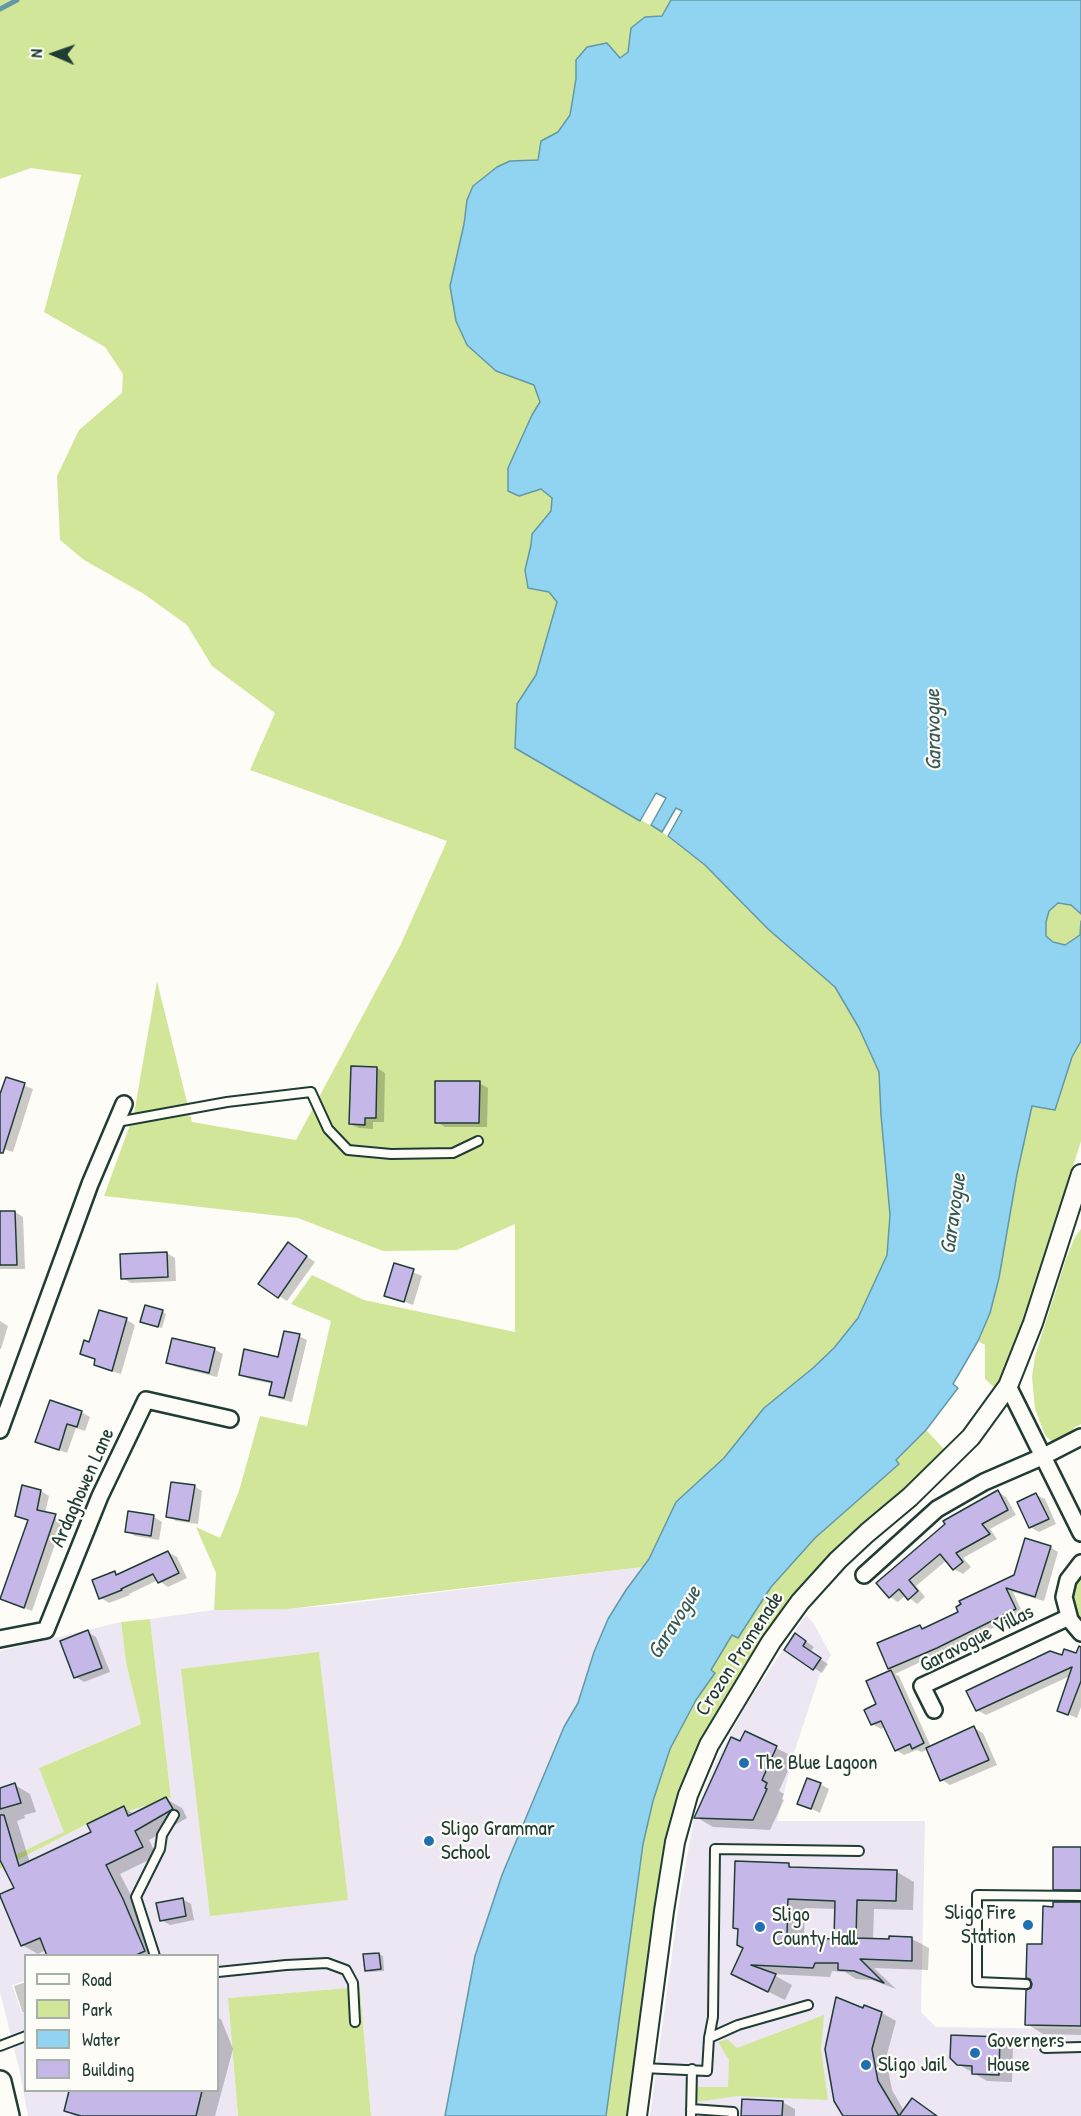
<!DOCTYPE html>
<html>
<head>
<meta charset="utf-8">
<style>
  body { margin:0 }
  #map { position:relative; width:1081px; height:2116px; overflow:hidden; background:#fdfcf7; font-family:"Patrick Hand",sans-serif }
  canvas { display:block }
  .legend { position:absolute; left:24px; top:1954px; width:195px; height:138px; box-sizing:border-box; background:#fdfcf7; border:2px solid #a4b0a9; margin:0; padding:8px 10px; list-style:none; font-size:18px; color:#1f3d34 }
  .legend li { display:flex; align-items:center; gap:12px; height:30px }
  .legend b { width:30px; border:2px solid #a4b0a9 }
  .north { position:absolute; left:24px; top:24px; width:60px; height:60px; -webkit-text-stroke:4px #fdfcf7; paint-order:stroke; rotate:272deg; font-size:16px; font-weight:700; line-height:24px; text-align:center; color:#1f3d34 }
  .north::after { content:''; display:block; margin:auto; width:21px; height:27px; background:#1f3d34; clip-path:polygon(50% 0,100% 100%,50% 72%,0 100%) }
</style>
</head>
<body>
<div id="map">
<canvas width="1081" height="2116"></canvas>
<ul class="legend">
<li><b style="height:8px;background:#fdfcf7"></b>Road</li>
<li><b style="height:16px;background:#d2e69a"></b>Park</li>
<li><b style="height:16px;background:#90d4f2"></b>Water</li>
<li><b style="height:16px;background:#c5b7e8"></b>Building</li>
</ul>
<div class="north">N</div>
</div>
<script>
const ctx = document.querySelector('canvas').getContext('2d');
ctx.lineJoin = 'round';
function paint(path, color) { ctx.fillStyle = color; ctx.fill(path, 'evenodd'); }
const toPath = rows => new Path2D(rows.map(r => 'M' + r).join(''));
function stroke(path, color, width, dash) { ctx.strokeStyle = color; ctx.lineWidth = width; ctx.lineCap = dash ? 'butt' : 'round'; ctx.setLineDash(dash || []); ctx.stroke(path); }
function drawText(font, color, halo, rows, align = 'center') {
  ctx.font = font + ' "Patrick Hand",sans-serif'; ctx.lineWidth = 4.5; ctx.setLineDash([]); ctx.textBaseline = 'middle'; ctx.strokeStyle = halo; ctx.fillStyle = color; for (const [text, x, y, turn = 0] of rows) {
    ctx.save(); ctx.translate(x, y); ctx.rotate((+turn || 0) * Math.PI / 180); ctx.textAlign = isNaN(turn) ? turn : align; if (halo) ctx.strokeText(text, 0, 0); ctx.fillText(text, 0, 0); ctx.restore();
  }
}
paint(toPath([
  [643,1567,626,1590,578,1703,564,1727,551,1757,502,1875,454,2069,445,2116,371,2116,360,1987,228,1998,238,2116,196,2116,202,2091,218,2090,218,1956,134,1955,145,1951,42,1944,47,1955,26,1956,25,1981,12,1985,21,2011,25,2010,26,2090,69,2091,64,2111,81,2116,28,2116,19,2068,0,1992,0,1896,21,1946,53,1933,31,1881,0,1894,0,1869,87,1824,171,1798,150,1619,221,1609,288,1609,336,1605],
  [806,1615,814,1624,831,1655,820,1674,793,1756,777,1821,925,1821,921,2012,936,2027,1081,2029,1081,2116,650,2116,680,1896,694,1818,716,1761,745,1707],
  [121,1622,126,1663,141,1724,39,1768,65,1832,0,1862,0,1651]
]), '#ece7f2');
paint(toPath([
  [0,0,910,0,534,385,540,402,532,415,541,489,552,498,551,511,570,594,515,748,662,832,705,865,768,929,835,987,859,1028,879,1072,881,1115,890,1215,887,1255,877,1280,858,1318,834,1348,813,1368,764,1408,724,1458,676,1502,649,1559,643,1567,288,1609,214,1610,216,1573,196,1527,220,1538,239,1491,260,1416,307,1426,331,1321,291,1304,312,1275,364,1300,515,1332,515,1224,457,1250,383,1251,298,1218,104,1196,134,1114,157,981,192,1122,296,1140,400,946,447,841,250,770,275,713,212,666,187,625,144,594,84,560,60,540,57,476,79,430,122,393,123,374,105,347,44,312,81,175,31,168,0,179],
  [1058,903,1071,905,1081,914,1081,935,1065,945,1053,942,1046,936,1046,921,1049,911],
  [1081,1041,1081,1141,1019,1339,1009,1366,996,1389,985,1379,985,1345,978,1341,990,1313,999,1278,1017,1174,1032,1106,1055,1110,1072,1057],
  [1081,1229,1081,1424,1074,1428,1071,1436,1054,1444,1045,1435,1035,1409,1032,1377,1035,1356,1066,1259,1075,1237],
  [926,1430,945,1450,931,1466,895,1499,851,1533,826,1557,792,1597,751,1658,699,1743,671,1825,653,1915,627,2116,606,2116,643,1844,653,1801,670,1749,696,1700,714,1673,710,1670,733,1634,738,1638,771,1587,815,1538,899,1464,896,1460],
  [1081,1574,1081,1621,1077,1616,1072,1597,1075,1583],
  [150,1619,171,1798,87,1824,0,1869,0,1862,64,1832,39,1768,141,1724,126,1663,121,1622],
  [319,1652,348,1900,210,1916,181,1669],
  [360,1987,371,2116,238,2116,228,1998],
  [824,2015,821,2049,828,2100,738,2096,695,2102,697,2087,728,2087,729,2060,718,2042,727,2039,737,2048]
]), '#d2e69a');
const water = toPath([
  [671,0,1081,0,1081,914,1071,905,1058,903,1049,911,1046,922,1046,936,1053,942,1065,945,1080,935,1081,921,1081,1041,1072,1057,1055,1110,1032,1106,1017,1174,999,1278,990,1313,978,1341,953,1384,958,1388,926,1430,896,1460,899,1464,815,1538,771,1587,738,1638,732,1635,711,1670,715,1673,696,1700,670,1749,653,1801,643,1844,606,2116,445,2116,475,1956,502,1875,564,1727,578,1703,594,1652,608,1619,626,1590,649,1559,676,1502,724,1458,764,1408,813,1368,834,1348,858,1318,887,1255,890,1215,881,1115,879,1072,859,1028,835,987,768,929,705,865,668,836,682,811,676,808,662,832,651,825,666,798,656,793,640,821,515,748,517,704,536,675,557,602,549,592,528,588,525,570,531,545,532,534,551,511,552,498,541,489,519,496,508,491,508,468,532,415,540,402,534,385,496,371,467,345,456,321,450,286,464,224,467,200,473,186,497,167,510,161,538,160,541,141,558,132,570,115,576,79,576,60,587,47,607,43,620,58,628,52,631,28,645,17,662,16,671,0]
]);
paint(water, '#90d4f2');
stroke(water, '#6398a6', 1.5);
paint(toPath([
  [377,1068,385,1073,384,1122,373,1122,373,1129,359,1128,350,1124],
  [7,1079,33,1089,13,1152,0,1148,0,1099],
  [479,1083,488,1088,487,1127,445,1127,437,1122],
  [0,1212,15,1212,23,1217,25,1269,0,1269],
  [296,1249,315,1262,287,1301,279,1296],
  [167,1253,175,1258,176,1281,131,1283,123,1278],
  [395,1265,422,1276,413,1305,386,1295],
  [100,1311,127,1320,135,1325,121,1374,104,1369,95,1364,96,1360,82,1354,90,1344],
  [162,1311,166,1314,162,1328,142,1321],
  [0,1321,8,1326,1,1349,0,1349],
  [299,1336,307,1340,292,1402,279,1399,271,1395,273,1384,249,1379,241,1374,280,1358],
  [214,1349,223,1354,217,1377,176,1367,168,1362],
  [81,1412,90,1417,85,1431,76,1428,67,1453,37,1441],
  [194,1486,202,1491,198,1524,176,1521,168,1516],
  [23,1487,41,1491,49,1496,45,1513,63,1521,32,1611,2,1599,29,1521,17,1516],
  [998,1492,1006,1497,1016,1515,990,1529,997,1539,963,1558,971,1567,963,1574,954,1569,947,1560,916,1586,925,1597,917,1604,906,1595,898,1602,890,1597],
  [1036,1495,1045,1499,1056,1524,1039,1532,1030,1527],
  [129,1513,154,1517,162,1522,159,1540,135,1536,126,1531],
  [1050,1547,1058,1552,1044,1601,1013,1592,1023,1614,895,1674,899,1676,931,1747,974,1728,983,1733,997,1765,950,1785,942,1780,928,1749,922,1752,917,1750,904,1755,896,1750,885,1727,881,1729,872,1724,878,1705,868,1682,893,1670,889,1668,920,1626,924,1629,960,1612,1015,1576],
  [168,1552,177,1557,187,1578,168,1587,158,1580,129,1594,130,1595,109,1603,101,1598,115,1573,119,1576],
  [88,1632,96,1637,110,1672,84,1682,76,1677],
  [804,1640,814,1647,810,1652,828,1664,822,1673,786,1650],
  [1063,1657,1081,1657,1081,1707,1077,1718,1058,1710,1070,1676,986,1715,977,1710],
  [746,1733,794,1757,779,1791,784,1794,782,1799,784,1800,770,1830,713,1827,696,1817],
  [820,1784,829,1789,820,1813,799,1803],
  [15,1785,30,1794,36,1812,24,1815,25,1818,17,1821,30,1863,93,1833,124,1808,134,1814,166,1799,182,1808,187,1818,149,1840,157,1856,120,1874,138,1909,157,1956,49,1956,46,1950,38,1954,22,1945,16,1889,4,1865,0,1862,0,1789],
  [1081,1848,1081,1898,1071,1898,1055,1889],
  [789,1865,795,1868,897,1872,914,1882,913,1910,874,1909,873,1940,912,1939,929,1948,928,1970,874,1968,896,1989,872,1980,856,1979,845,1972,832,1971,830,1977,772,1974,792,1985,785,2000,733,1974,745,1947,740,1931,734,1928],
  [805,1908,836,1909,835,1940,804,1939],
  [182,1899,191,1904,194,1920,170,1925,161,1920],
  [1081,1903,1081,2035,1043,2034,1027,2024,1032,1989,1043,1946,1055,1908],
  [379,1954,383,1956,384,1971,370,1972,366,1970],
  [26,1982,26,2013,22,2011,14,1986],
  [864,2010,882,2013,896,2021,886,2058,892,2090,904,2111,912,2100,938,2116,845,2116],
  [218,2018,221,2019,233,2049,215,2116,75,2116,66,2111,71,2090,218,2090],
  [1000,2038,1013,2046,1012,2082,987,2081,958,2064],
  [782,2102,795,2109,795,2116,743,2116]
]), '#0003');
stroke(toPath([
  [0,9,17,0]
]), '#6398a6', 5);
const building = toPath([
  [351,1066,377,1067,376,1118,365,1118,365,1125,349,1124,351,1066],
  [6,1077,25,1083,3,1153,0,1153,0,1094,6,1077],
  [435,1081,480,1081,479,1123,435,1123,435,1081],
  [0,1211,15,1211,17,1265,0,1265,0,1211],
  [288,1242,307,1256,278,1298,258,1284,288,1242],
  [167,1252,168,1277,121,1279,120,1254,167,1252],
  [394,1263,414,1269,404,1302,384,1296,394,1263],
  [145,1305,163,1310,158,1327,140,1322,145,1305],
  [99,1310,127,1318,112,1371,94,1365,95,1359,80,1354,84,1340,89,1342,99,1310],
  [284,1331,300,1334,284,1398,269,1395,272,1382,239,1375,244,1349,278,1357,284,1331],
  [172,1338,215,1348,209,1373,166,1363,172,1338],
  [50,1400,82,1411,77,1427,67,1424,59,1450,35,1442,50,1400],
  [171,1482,195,1485,189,1521,166,1517,171,1482],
  [22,1485,41,1490,37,1510,56,1514,24,1608,0,1599,28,1520,15,1516,22,1485],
  [998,1490,1008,1510,982,1524,990,1534,956,1553,963,1562,953,1570,940,1554,909,1580,918,1591,908,1600,899,1589,889,1598,876,1583,945,1524,943,1521,998,1490],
  [1036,1493,1049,1519,1029,1528,1017,1502,1036,1493],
  [128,1511,154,1515,151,1536,125,1532,128,1511],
  [1025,1538,1051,1546,1035,1597,1006,1588,1016,1609,937,1648,888,1669,877,1643,920,1625,922,1629,958,1612,956,1607,961,1604,959,1601,1014,1575,1025,1538],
  [168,1551,179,1573,158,1583,153,1574,121,1589,122,1590,99,1599,92,1580,115,1571,116,1575,168,1551],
  [88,1630,102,1668,74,1678,60,1641,88,1630],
  [795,1633,806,1641,803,1646,821,1658,813,1670,784,1650,795,1633],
  [1079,1646,1081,1647,1081,1681,1068,1715,1057,1711,1072,1667,976,1711,966,1691,1050,1651,1062,1655,1064,1649,1076,1653,1079,1646],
  [891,1670,924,1743,912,1749,910,1744,895,1751,881,1721,871,1725,864,1710,876,1704,866,1681,891,1670],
  [974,1726,989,1760,940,1781,926,1748,974,1726],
  [745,1731,777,1746,762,1780,767,1783,765,1788,767,1789,753,1820,694,1818,731,1737,740,1741,745,1731],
  [807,1778,821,1783,811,1809,797,1804,807,1778],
  [15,1783,21,1803,0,1809,0,1788,15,1783],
  [166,1797,173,1809,135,1831,143,1847,106,1865,123,1899,145,1951,134,1956,47,1956,40,1938,21,1946,0,1896,0,1894,14,1888,0,1860,0,1815,4,1815,19,1866,91,1832,87,1824,124,1806,128,1816,166,1797],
  [1053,1847,1081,1847,1081,1890,1053,1890,1053,1847],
  [735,1861,789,1863,789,1867,897,1870,896,1901,857,1900,856,1938,889,1939,889,1936,912,1937,912,1961,860,1959,884,1983,854,1971,838,1970,838,1963,815,1963,813,1968,751,1965,776,1974,768,1992,731,1974,743,1948,737,1945,738,1929,733,1928,735,1861],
  [788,1899,835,1901,834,1939,787,1937,788,1899],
  [183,1898,186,1916,160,1921,156,1903,183,1898],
  [1053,1902,1081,1902,1081,2026,1025,2025,1026,1990,1031,1988,1032,1984,1030,1979,1026,1978,1027,1944,1042,1944,1043,1906,1053,1907,1053,1902],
  [379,1953,381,1969,365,1971,363,1954,379,1953],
  [836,1997,863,2008,864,2005,882,2012,872,2049,878,2081,899,2116,912,2098,937,2116,843,2116,834,2101,825,2049,836,1997],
  [951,2035,1000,2037,999,2075,972,2074,972,2066,957,2065,950,2058,951,2035],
  [69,2091,202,2091,196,2116,81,2116,64,2111,69,2091],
  [742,2099,783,2101,782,2116,741,2116,742,2099]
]);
paint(building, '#c5b7e8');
stroke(building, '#1f3d34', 1.5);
const service = toPath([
  [117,1122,227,1102,311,1092,328,1129,348,1150,391,1154,453,1153,478,1141],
  [155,1956,136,1897,160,1849,162,1835,174,1815],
  [218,1972,286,1965,327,1963,346,1970,353,1983,355,2022],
  [1026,1984,977,1982,977,1895,1081,1896],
  [709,2038,738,2025,808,2005],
  [0,2046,26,2036],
  [1045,2048,1081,2047],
  [643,2068,707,2071,709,2038,713,2017,715,1849,859,1851],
  [691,2109,733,2112,733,2116],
  [691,2116,692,2069]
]);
const minor = toPath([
  [1008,1386,1081,1533],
  [0,1430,90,1184,124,1104],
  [1081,1563,1068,1580,1064,1597,1070,1620,1081,1633],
  [864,1575,937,1509,984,1482,1044,1456,1081,1437],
  [0,1639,46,1630,100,1496,146,1400,230,1419],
  [934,1710,922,1686,1069,1617]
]);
const tertiary = toPath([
  [637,2116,664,1911,675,1842,688,1795,709,1745,771,1642,800,1602,838,1560,867,1533,910,1497,971,1437,1008,1386,1033,1323,1081,1174]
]);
const secondary = toPath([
  [0,2082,8,2116]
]);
stroke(service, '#1f3d34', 12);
stroke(minor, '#1f3d34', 20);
stroke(tertiary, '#1f3d34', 22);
stroke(secondary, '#1f3d34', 26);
stroke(service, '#fdfcf7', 8);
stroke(minor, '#fdfcf7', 15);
stroke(tertiary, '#fdfcf7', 18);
stroke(secondary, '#fdfcf7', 21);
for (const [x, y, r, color] of [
  [744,1763,6,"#1f6fb2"],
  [429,1841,6,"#1f6fb2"],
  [1028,1925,6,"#1f6fb2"],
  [760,1927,6,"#1f6fb2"],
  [975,2053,6,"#1f6fb2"],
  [866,2065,6,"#1f6fb2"]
]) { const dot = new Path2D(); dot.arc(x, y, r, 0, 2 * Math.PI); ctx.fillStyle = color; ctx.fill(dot); stroke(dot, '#fdfcf7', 2); }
drawText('21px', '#1f3d34', '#fdfcf7', [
  ["Ardaghowen Lane",83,1488,-66],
  ["Garavogue Villas",977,1639,-27],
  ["Crozon Promenade",740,1654,-57]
]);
drawText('21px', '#1f3d34', '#fdfcf7', [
  ["The Blue Lagoon",756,1763],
  ["Sligo Grammar",441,1829],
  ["School",441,1853],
  ["Sligo Fire",1016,1913,"right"],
  ["Station",1016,1937,"right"],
  ["Sligo",772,1915],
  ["County Hall",772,1939],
  ["Governers",987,2041],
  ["House",987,2065],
  ["Sligo Jail",878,2065]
], 'left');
drawText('italic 22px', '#365b5a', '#fdfcf7', [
  ["Garavogue",934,730,-91],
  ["Garavogue",954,1214,-82],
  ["Garavogue",675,1623,-58]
]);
</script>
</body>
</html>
